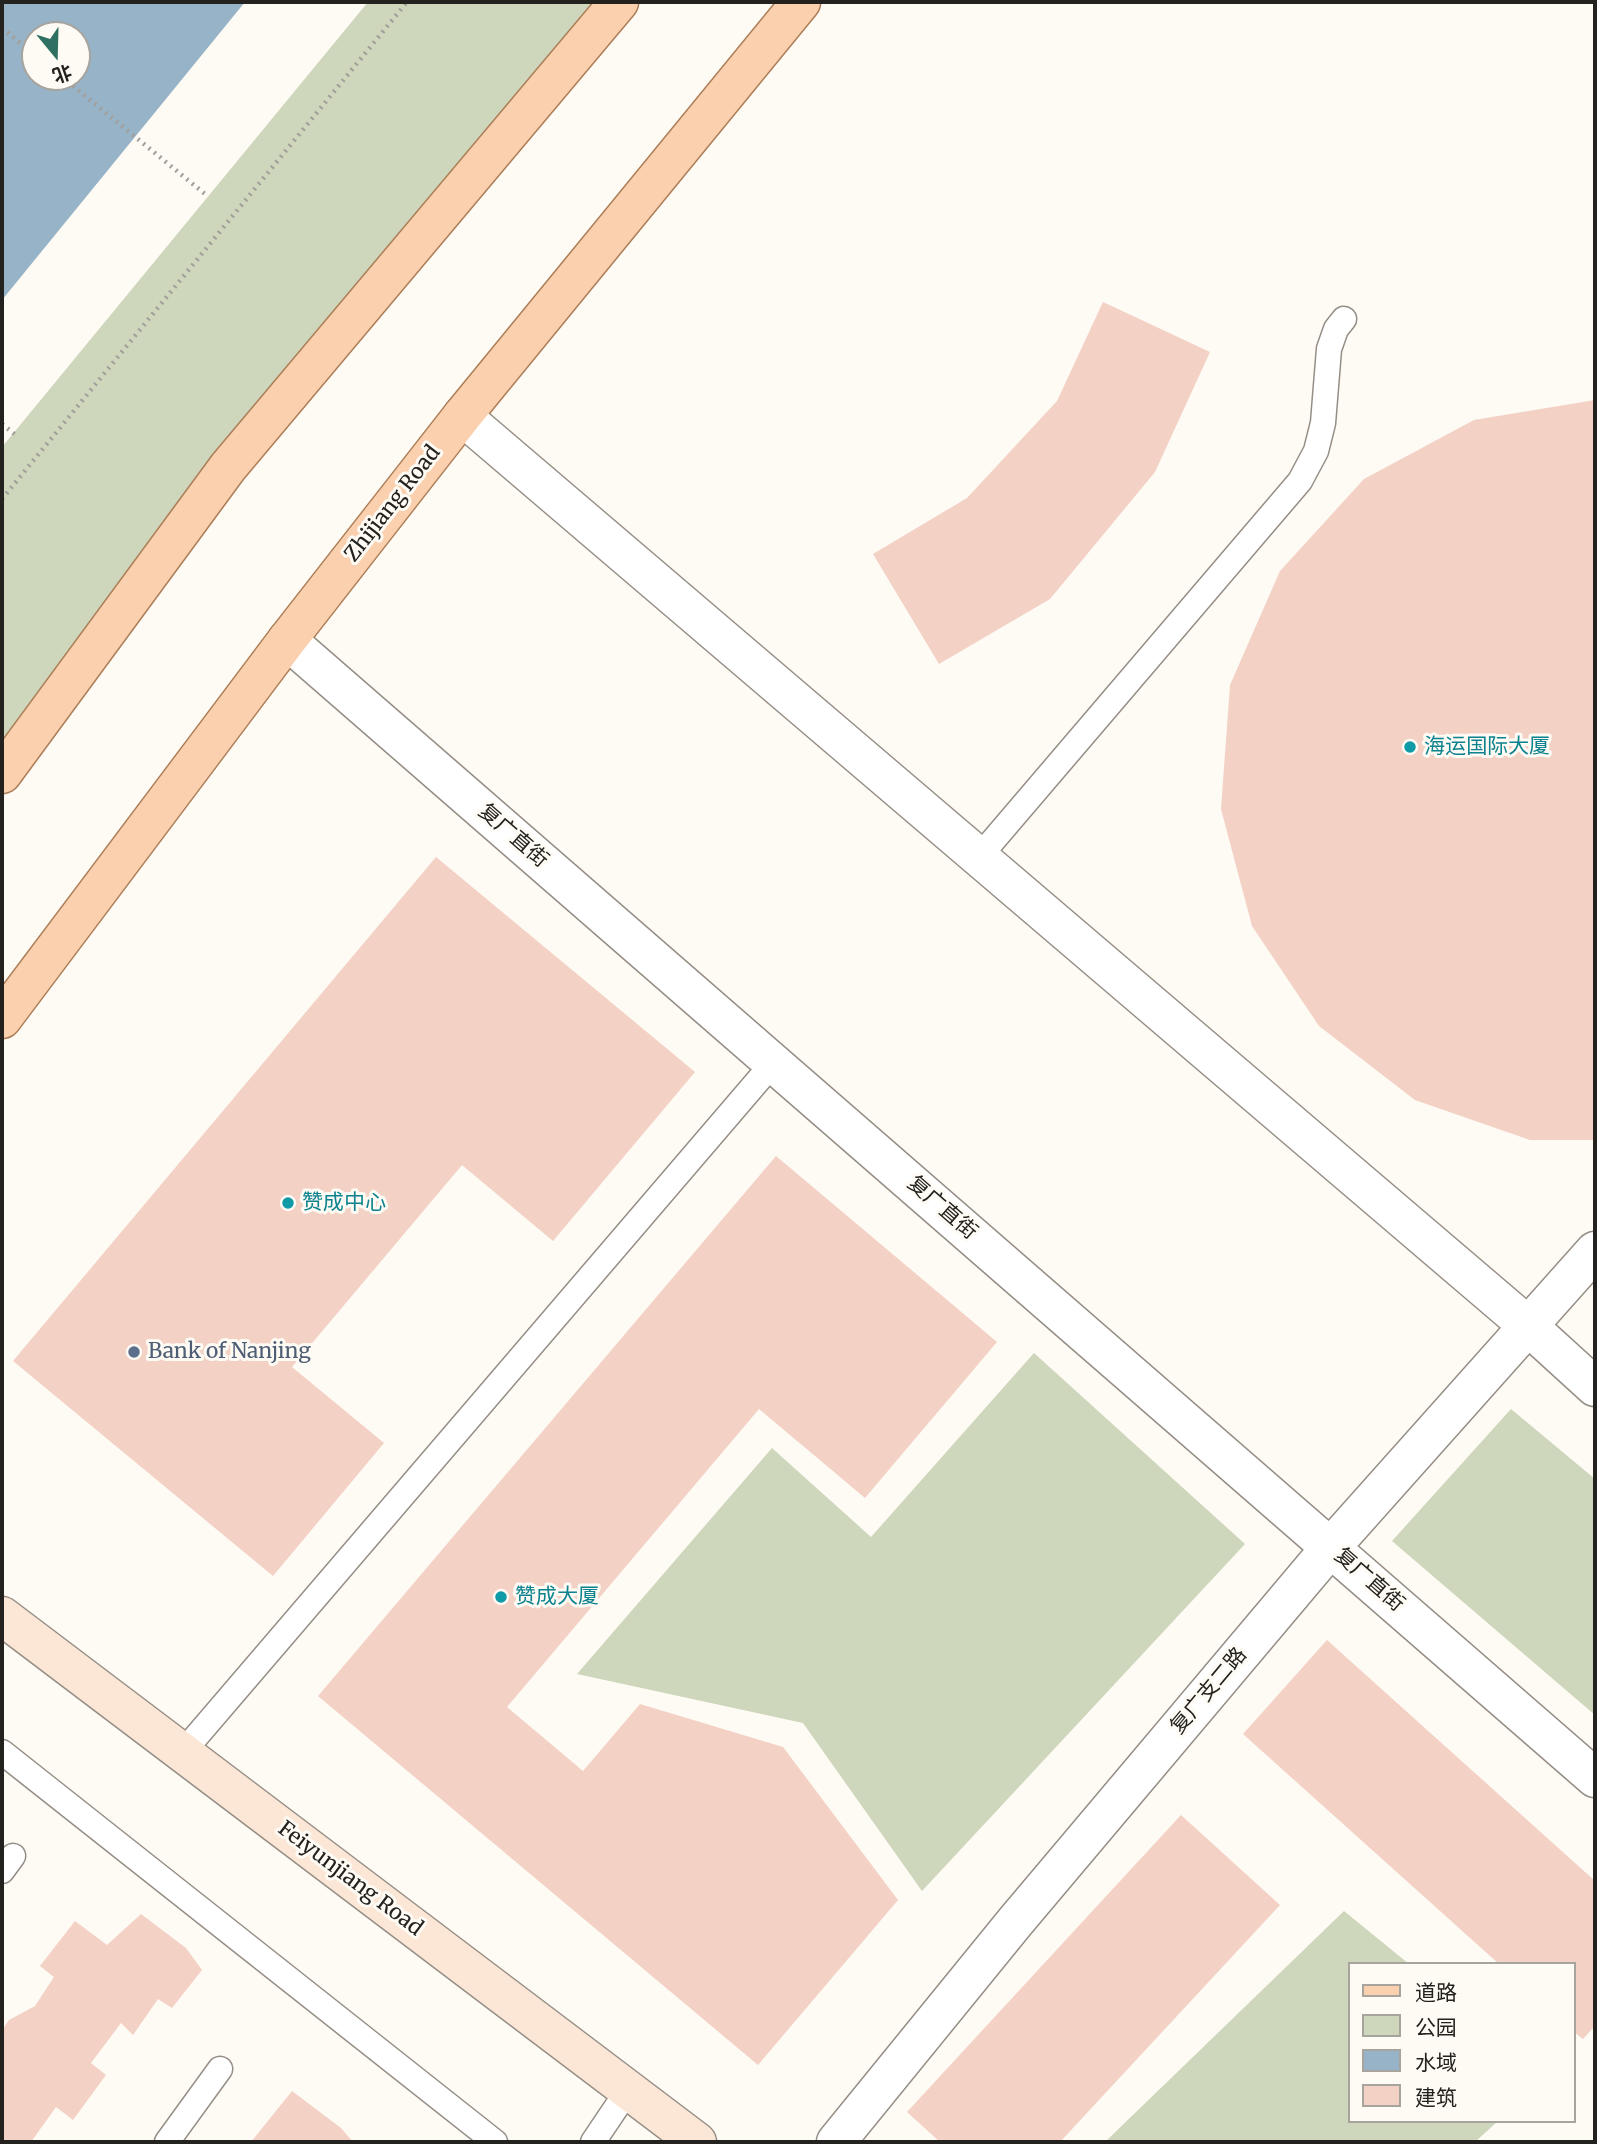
<!DOCTYPE html>
<html>
<head>
<meta charset="utf-8">
<style>
  body { margin:0 }
  #map { position:relative; width:1597px; height:2144px; overflow:hidden; background:#fefaf4; font-family:Merriweather,"Noto Sans SC",serif }
  canvas { display:block }
  .frame { position:absolute; inset:0; border:4px solid #24221e; pointer-events:none }
  .legend { position:absolute; left:1348px; top:1962px; width:228px; height:161px; box-sizing:border-box; background:#fefaf4; border:2px solid #a7a49e; margin:0; padding:9px 12px; list-style:none; font-size:21px; color:#24221e }
  .legend li { display:flex; align-items:center; gap:14px; height:35px }
  .legend b { width:35px; border:2px solid #a7a49e }
  .north { position:absolute; left:21px; top:21px; width:70px; height:70px; box-sizing:border-box; background:#fefaf4; border:2px solid #a7a49e; border-radius:50%; rotate:161deg; font-size:19px; font-weight:700; line-height:28px; text-align:center; color:#24221e }
  .north::after { content:''; display:block; margin:auto; width:24px; height:32px; background:#2e7162; clip-path:polygon(50% 0,100% 100%,50% 72%,0 100%) }
</style>
</head>
<body>
<div id="map">
<canvas width="1597" height="2144"></canvas>
<div class="frame"></div>
<ul class="legend">
<li><b style="height:9px;background:#fad0ae"></b>道路</li>
<li><b style="height:19px;background:#ced6bb"></b>公园</li>
<li><b style="height:19px;background:#97b3c7"></b>水域</li>
<li><b style="height:19px;background:#f3d1c5"></b>建筑</li>
</ul>
<div class="north">北</div>
</div>
<script>
const ctx = document.querySelector('canvas').getContext('2d');
ctx.lineJoin = 'round';
function paint(path, color) { ctx.fillStyle = color; ctx.fill(path, 'evenodd'); }
const toPath = rows => new Path2D(rows.map(r => 'M' + r).join(''));
function stroke(path, color, width, dash) { ctx.strokeStyle = color; ctx.lineWidth = width; ctx.lineCap = dash ? 'butt' : 'round'; ctx.setLineDash(dash || []); ctx.stroke(path); }
function drawText(font, color, halo, rows, align = 'center') {
  ctx.font = font + ' Merriweather,"Noto Sans SC",serif'; ctx.lineWidth = 6; ctx.setLineDash([]); ctx.textBaseline = 'middle'; ctx.strokeStyle = halo; ctx.fillStyle = color; for (const [text, x, y, turn = 0] of rows) {
    ctx.save(); ctx.translate(x, y); ctx.rotate((+turn || 0) * Math.PI / 180); ctx.textAlign = isNaN(turn) ? turn : align; if (halo) ctx.strokeText(text, 0, 0); ctx.fillText(text, 0, 0); ctx.restore();
  }
}
paint(toPath([
  [368,2,595,2,2,744,2,447],
  [1034,1353,1245,1544,922,1891,803,1723,577,1674,772,1448,871,1537],
  [1511,1409,1595,1479,1595,1715,1392,1541],
  [1344,1911,1409,1964,1350,1964,1350,2121,1498,2121,1475,2142,1105,2142]
]), '#ced6bb');
paint(toPath([
  [2,2,245,2,2,300],
  [35,35,77,35,77,77,35,77]
]), '#97b3c7');
paint(toPath([
  [1103,302,1210,352,1155,472,1050,599,939,664,873,554,967,498,1057,401],
  [1595,400,1595,1140,1530,1140,1415,1100,1319,1026,1252,926,1221,809,1230,685,1280,571,1364,479,1474,420],
  [436,857,695,1072,553,1241,462,1165,292,1367,384,1443,273,1576,13,1361],
  [776,1156,997,1342,865,1498,759,1409,507,1707,583,1771,640,1704,783,1747,898,1900,758,2065,318,1696],
  [1327,1640,1595,1881,1595,2026,1583,2039,1574,2032,1574,1964,1499,1964,1243,1734],
  [1181,1815,1280,1905,1060,2142,940,2142,907,2112],
  [141,1914,186,1948,202,1970,172,2008,158,1999,133,2035,121,2023,91,2063,106,2075,73,2120,56,2107,31,2142,2,2142,2,2030,9,2020,35,2006,54,1977,40,1966,75,1921,107,1945],
  [292,2091,341,2128,353,2142,251,2142]
]), '#f3d1c5');
const lane = toPath([
  [979,857,1300,481,1316,451,1323,423,1329,349,1336,329,1344,319],
  [2,1752,495,2142],
  [183,1752,774,1062],
  [2,1871,13,1856],
  [167,2142,220,2069],
  [593,2142,628,2090]
]);
const street = toPath([
  [462,416,1527,1325,1595,1387],
  [287,640,1595,1778],
  [836,2142,1015,1922,1331,1547,1595,1251]
]);
const secondary = toPath([
  [2,1616,697,2142]
]);
const primary = toPath([
  [2,774,228,467,619,2],
  [2,1019,287,640,462,416,801,2]
]);
stroke(lane, '#958e86', 27);
stroke(street, '#958e86', 41);
stroke(secondary, '#958e86', 41);
stroke(primary, '#ac7e58', 41);
stroke(toPath([
  [2,28,35,55],
  [62,77,205,194],
  [2,424,17,436],
  [2,499,407,2]
]), '#a29f9a', 4.5, [2, 5]);
stroke(lane, '#fff', 24);
stroke(street, '#fff', 38);
stroke(secondary, '#fce7d6', 38);
stroke(primary, '#fad0ae', 38);
for (const [x, y, r, color] of [
  [1410,747,7,"#0f9aa8"],
  [288,1203,7,"#0f9aa8"],
  [134,1352,7,"#5c6f8a"],
  [501,1597,7,"#0f9aa8"]
]) { const dot = new Path2D(); dot.arc(x, y, r, 0, 2 * Math.PI); ctx.fillStyle = color; ctx.fill(dot); stroke(dot, '#fefaf4', 2.5); }
drawText('21px', '#24221e', '#fefaf4', [
  ["Zhijiang Road",393,504,-52],
  ["复广直街",513,836,41],
  ["复广直街",942,1208,41],
  ["复广直街",1369,1580,41],
  ["复广支二路",1209,1691,-50],
  ["Feiyunjiang Road",350,1879,37]
]);
drawText('21px', '#0d838f', '#fefaf4', [
  ["海运国际大厦",1424,747],
  ["赞成中心",302,1203],
  ["赞成大厦",515,1597]
], 'left');
drawText('21px', '#4e5e75', '#fefaf4', [
  ["Bank of Nanjing",148,1352]
], 'left');
</script>
</body>
</html>
